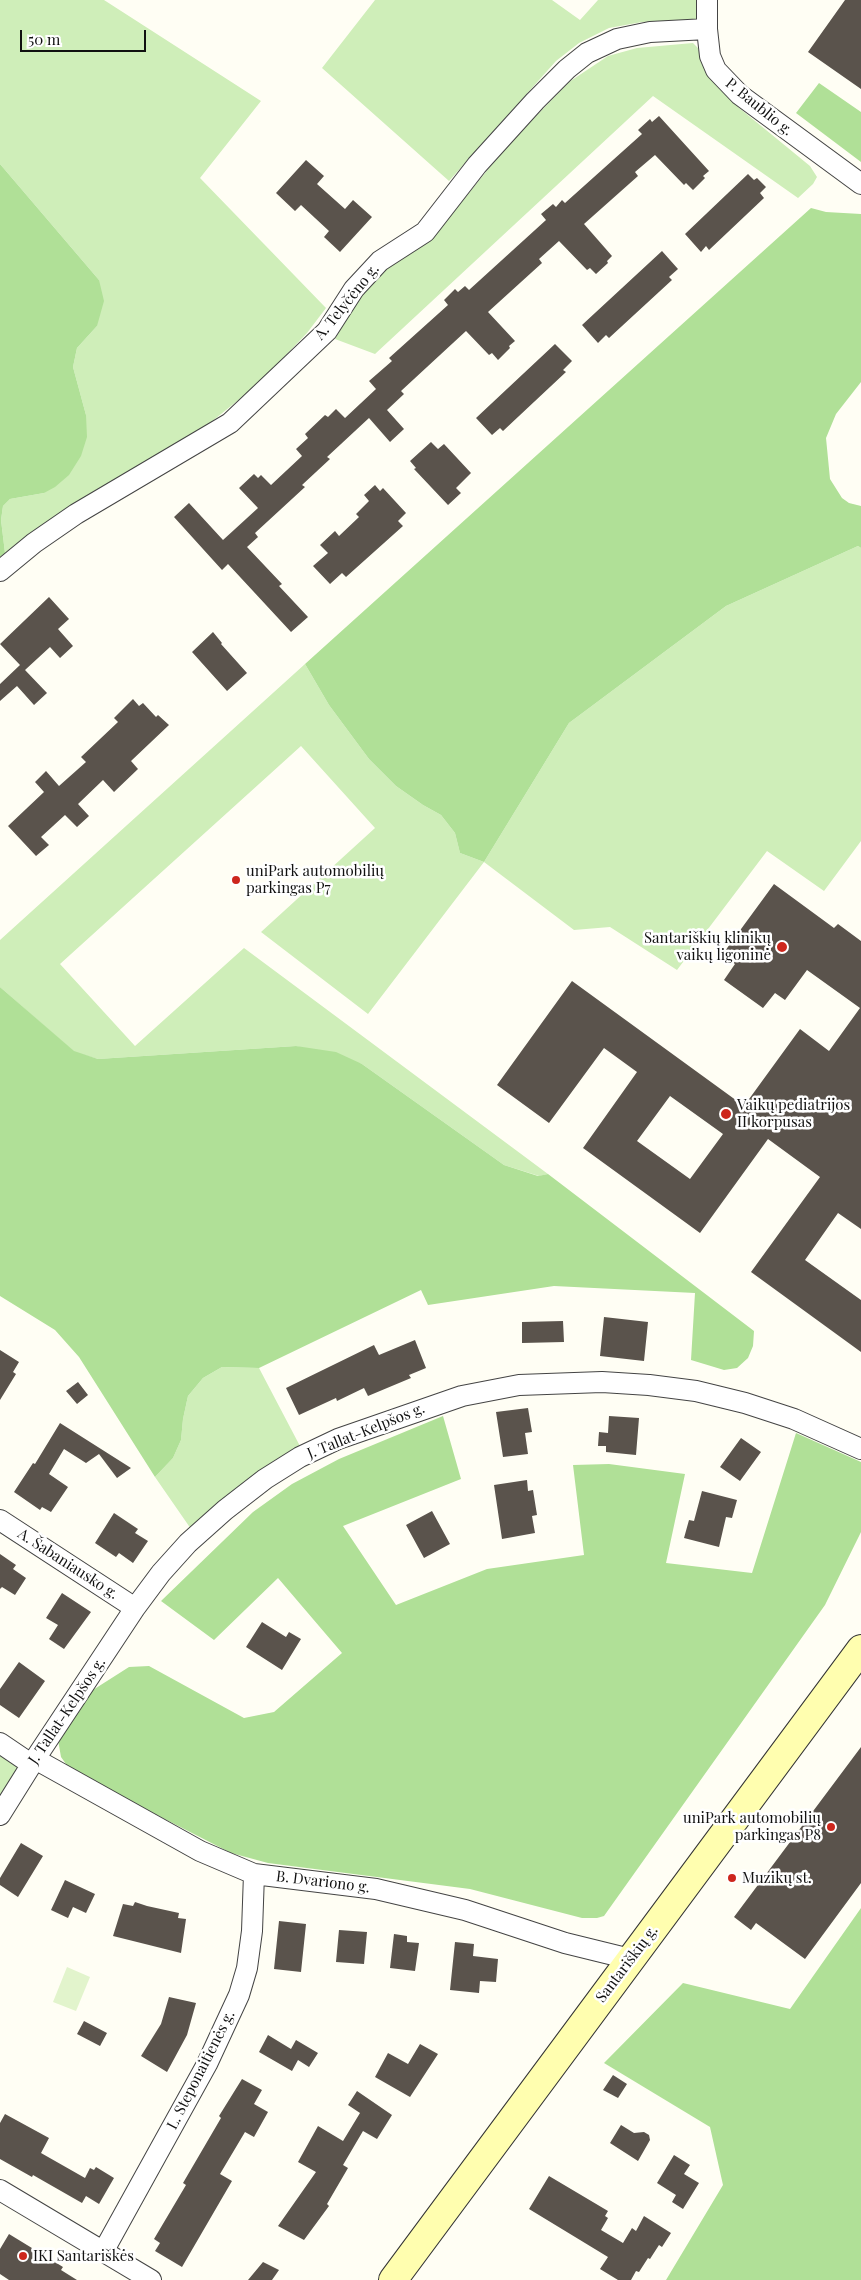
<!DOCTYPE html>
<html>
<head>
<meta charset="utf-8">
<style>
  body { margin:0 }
  #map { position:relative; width:861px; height:2280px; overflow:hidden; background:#fffef4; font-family:"Playfair Display",serif }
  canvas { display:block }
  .scale { position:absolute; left:20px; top:30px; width:126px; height:22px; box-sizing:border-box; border:2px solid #111; border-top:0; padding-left:6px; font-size:15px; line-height:18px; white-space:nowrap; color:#111; -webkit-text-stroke:4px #fff; paint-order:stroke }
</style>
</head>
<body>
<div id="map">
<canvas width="861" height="2280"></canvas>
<div class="scale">50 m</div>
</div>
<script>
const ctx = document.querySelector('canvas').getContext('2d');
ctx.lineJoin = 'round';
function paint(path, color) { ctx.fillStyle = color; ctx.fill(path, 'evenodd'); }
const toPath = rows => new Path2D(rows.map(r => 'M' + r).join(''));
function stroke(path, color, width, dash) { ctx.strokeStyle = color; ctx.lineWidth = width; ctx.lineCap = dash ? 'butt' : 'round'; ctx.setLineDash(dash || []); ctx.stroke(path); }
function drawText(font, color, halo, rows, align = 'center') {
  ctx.font = font + ' "Playfair Display",serif'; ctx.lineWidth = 5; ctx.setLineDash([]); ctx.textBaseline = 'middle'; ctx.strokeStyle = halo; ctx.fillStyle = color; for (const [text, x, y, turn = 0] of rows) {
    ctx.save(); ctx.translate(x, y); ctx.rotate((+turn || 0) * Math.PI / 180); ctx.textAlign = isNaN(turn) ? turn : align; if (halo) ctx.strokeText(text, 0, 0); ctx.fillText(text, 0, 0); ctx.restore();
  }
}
paint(toPath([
  [0,0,104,0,261,101,200,178,326,308,307,333,257,385,200,431,83,500,5,553,1,520,3,506,10,499,44,493,86,415,73,367,77,348,97,326,99,280,0,164],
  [375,0,552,0,580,20,598,0,700,0,699,20,642,22,609,28,579,43,556,61,449,181,322,68],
  [693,43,698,48,705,66,732,96,738,107,810,166,817,177,813,184,798,198,653,96,375,354,335,339,363,289,379,271,438,231,507,146,569,82,608,56,637,48],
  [858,546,861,548,861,841,824,891,767,851,677,970,610,927,574,930,484,862,368,1014,261,932,375,828,301,746,60,964,135,1046,244,948,548,1174,539,1176,504,1165,362,1064,296,1046,98,1059,74,1052,0,987,0,940,305,664,329,705,369,759,396,786,423,805,441,815,455,833,460,853,484,862,569,723,726,606],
  [222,1367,259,1368,301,1448,259,1473,227,1496,191,1529,155,1477,173,1458,181,1440,183,1419,188,1396,203,1378],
  [0,1750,17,1765,17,1770,0,1800]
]), '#cfeeb9');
paint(toPath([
  [819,83,861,112,861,162,796,113],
  [0,164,99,280,104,301,97,326,77,348,73,367,86,415,87,437,81,456,69,475,55,487,44,493,10,499,3,506,1,520,5,553,0,557],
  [811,208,826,212,861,214,861,382,836,414,826,438,830,479,842,498,849,503,861,506,861,548,858,546,726,606,569,723,484,862,460,853,455,833,441,815,423,805,396,786,369,759,329,705,305,664],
  [0,987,74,1051,98,1059,296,1046,336,1052,362,1064,504,1165,538,1176,548,1174,754,1331,753,1346,748,1358,737,1368,724,1370,691,1360,695,1293,554,1286,428,1305,421,1290,259,1368,222,1367,203,1378,188,1396,183,1419,181,1440,173,1458,155,1477,79,1357,55,1330,0,1296],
  [443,1416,461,1479,343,1526,396,1605,487,1569,584,1555,573,1465,609,1464,685,1474,666,1563,752,1573,796,1433,861,1462,861,1532,825,1605,604,1916,597,1918,582,1918,470,1889,268,1863,231,1853,71,1771,61,1757,58,1740,85,1695,129,1667,149,1666,244,1718,274,1712,342,1653,278,1578,214,1640,161,1601,253,1512,292,1484,339,1459],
  [861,1908,861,2280,666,2280,723,2185,710,2127,604,2063,683,1983,790,2009]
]), '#b0e097');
paint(toPath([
  [67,1967,90,1977,76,2011,53,2002]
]), '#e2f4cc');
paint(toPath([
  [845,0,861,0,861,89,808,52],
  [659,116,709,171,703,176,705,178,693,190,686,183,684,185,655,155,635,172,638,176,584,224,612,256,607,261,608,263,596,274,590,268,587,270,559,241,539,259,542,263,488,312,515,341,509,346,510,348,498,360,492,353,489,355,466,331,401,391,404,394,387,410,404,429,390,442,369,418,327,457,330,459,302,485,305,487,255,533,258,537,247,547,282,584,279,586,308,617,291,632,228,564,222,570,174,517,189,503,223,540,258,508,239,488,254,474,258,478,261,475,271,485,302,456,296,449,308,438,305,434,325,415,328,417,336,409,345,418,376,389,369,381,392,361,389,358,448,305,444,300,455,289,458,292,465,286,469,290,546,220,541,214,553,204,556,207,562,200,565,203,642,134,638,130,650,119,652,122],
  [306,160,324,176,317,184,345,209,353,200,372,217,340,252,324,237,329,231,301,205,295,211,276,193],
  [748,174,754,180,757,178,766,187,760,193,764,198,709,250,706,246,701,252,685,234],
  [662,251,678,269,669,277,672,280,609,338,606,335,598,343,582,325],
  [555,344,572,361,563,370,566,372,503,431,500,428,492,435,476,418],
  [431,442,438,449,444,444,471,473,456,488,461,493,448,505,414,469,416,468,410,461],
  [375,485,380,491,383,488,406,513,398,521,403,526,346,577,342,573,330,584,313,566,328,553,320,545,335,531,339,536,359,517,356,514,369,501,364,495],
  [49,597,69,619,58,629,73,646,60,658,50,647,25,670,47,693,34,705,17,686,0,701,0,684,20,665,0,644],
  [213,632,222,643,221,644,247,673,227,691,192,652],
  [133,699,139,706,143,703,156,717,158,715,169,725,131,761,138,769,114,792,103,780,78,804,89,816,77,827,65,815,41,837,49,845,36,856,8,826,44,792,35,782,46,771,59,786,86,762,81,757,118,722,114,718],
  [774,884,834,928,838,924,861,941,861,1229,838,1213,805,1260,861,1300,861,1352,751,1272,820,1177,768,1139,700,1233,583,1148,637,1072,604,1048,549,1123,497,1085,572,981,744,1106,800,1029,829,1051,860,1008,807,970,785,1000,775,993,763,1008,724,980,735,964,722,955],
  [670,1096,723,1134,690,1179,637,1141],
  [604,1317,648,1322,644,1361,600,1356],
  [563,1321,564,1342,522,1343,522,1322],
  [415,1340,426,1368,409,1375,411,1378,368,1396,364,1388,337,1401,336,1398,299,1415,286,1388,374,1345,379,1355],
  [0,1350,19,1362,13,1372,16,1374,0,1400],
  [78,1382,88,1395,77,1404,66,1391],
  [528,1408,532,1432,525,1433,528,1454,503,1457,496,1412],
  [609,1416,639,1418,636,1455,606,1452,606,1446,598,1446,599,1432,608,1433],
  [60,1423,131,1468,117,1478,99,1454,86,1463,64,1449,49,1474,68,1487,51,1512,42,1507,40,1510,14,1492,33,1463,35,1464],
  [741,1438,761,1452,740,1481,720,1467],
  [527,1480,528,1491,533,1490,537,1515,532,1516,535,1533,502,1539,494,1485],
  [702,1491,737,1500,732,1518,726,1517,719,1547,684,1538,689,1520,694,1521],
  [432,1511,450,1544,424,1558,406,1525],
  [114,1513,138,1529,135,1533,148,1541,133,1563,119,1553,116,1557,95,1543],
  [0,1554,16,1565,13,1569,26,1578,15,1595,2,1587,0,1589],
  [62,1593,91,1612,64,1649,49,1639,58,1625,46,1618],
  [262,1622,286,1637,289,1632,301,1639,282,1670,246,1647],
  [19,1662,45,1681,19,1718,0,1705,0,1689],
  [861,1747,861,1883,805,1959,756,1923,751,1930,734,1917],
  [21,1843,43,1856,18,1897,0,1885,0,1878],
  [65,1880,95,1894,86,1913,73,1907,68,1918,51,1910],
  [135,1902,147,1906,179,1913,178,1918,186,1919,181,1953,113,1936,123,1904,133,1906],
  [279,1921,306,1924,301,1972,274,1969],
  [339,1930,367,1932,364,1964,336,1962],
  [394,1934,407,1936,407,1942,419,1943,415,1971,390,1968],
  [455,1942,474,1944,473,1956,498,1959,496,1982,480,1981,479,1993,450,1990],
  [169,1997,196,2003,187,2035,167,2072,141,2056,161,2024],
  [84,2021,107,2033,100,2046,77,2034],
  [268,2035,291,2049,296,2040,318,2053,309,2067,298,2060,292,2071,259,2052],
  [420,2044,438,2054,410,2097,375,2077,388,2053,408,2064],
  [613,2075,627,2084,618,2098,603,2090],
  [242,2079,262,2090,254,2104,268,2112,254,2137,245,2132,220,2174,232,2181,182,2267,155,2251,160,2243,154,2239,186,2185,183,2183,221,2118,219,2116],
  [357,2091,392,2115,377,2139,363,2131,343,2165,348,2168,327,2204,329,2206,304,2240,278,2226,316,2172,298,2162,318,2126,343,2141,360,2113,348,2105],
  [5,2114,49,2138,41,2153,85,2178,90,2168,94,2170,96,2167,114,2178,99,2204,86,2196,82,2203,33,2175,32,2177,0,2159,0,2123],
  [621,2125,634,2133,644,2132,649,2135,650,2140,638,2161,610,2143],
  [674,2155,690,2165,684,2174,699,2183,683,2209,672,2202,676,2195,657,2183],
  [549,2176,608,2211,605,2216,608,2218,601,2230,623,2243,632,2228,636,2231,644,2216,671,2233,662,2247,659,2245,650,2259,648,2258,639,2272,636,2271,631,2280,618,2280,600,2269,608,2257,529,2209],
  [9,2234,63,2267,61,2270,77,2280,9,2280,0,2274,0,2249],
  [263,2262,279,2270,272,2280,248,2280]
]), '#5a534c');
const street = toPath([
  [707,0,707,29,710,56,716,70,740,95,861,184],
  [0,571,34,543,76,514,230,423,327,331,354,289,380,261,425,232,477,165,535,101,567,69,587,53,617,39,650,32,707,29],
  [0,1520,135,1608],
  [0,1743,31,1764],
  [35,1759,200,1851,254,1874,376,1889,465,1910,565,1943,630,1959],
  [0,1815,35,1759,135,1608,161,1573,188,1543,225,1510,265,1479,300,1457,338,1439,462,1396,519,1385,602,1382,649,1385,696,1391,745,1403,794,1419,861,1449],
  [0,2190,151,2280],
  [103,2252,207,2064,239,1995,247,1968,252,1931,254,1874]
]);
const secondary = toPath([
  [393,2280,861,1649]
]);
stroke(street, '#444', 22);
stroke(secondary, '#333', 30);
stroke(street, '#fff', 20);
stroke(secondary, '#fffeaf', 28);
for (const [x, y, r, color] of [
  [236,880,5,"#cd261c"],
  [782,947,6,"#cd261c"],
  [726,1114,6,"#cd261c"],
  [831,1827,5,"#cd261c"],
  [732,1878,5,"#cd261c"],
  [23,2256,5,"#cd261c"]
]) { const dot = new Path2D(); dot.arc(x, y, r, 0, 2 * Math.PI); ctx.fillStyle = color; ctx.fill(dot); stroke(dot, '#fff', 2); }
drawText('15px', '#111', '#fff', [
  ["P. Baublio g.",759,107,39],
  ["A. Telyčėno g.",347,302,-51],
  ["J. Tallat-Kelpšos g.",366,1431,-22],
  ["A. Šabaniausko g.",68,1564,33],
  ["J. Tallat-Kelpšos g.",67,1711,-56],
  ["B. Dvariono g.",323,1882,7],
  ["Santariškių g.",627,1964,-53],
  ["L. Steponaitienės g.",201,2070,-63]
]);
drawText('15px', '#111', '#fff', [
  ["uniPark automobilių",246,871],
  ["parkingas P7",246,888],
  ["Santariškių klinikų",771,938,"right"],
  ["vaikų ligoninė",771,955,"right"],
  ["Vaikų pediatrijos",737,1105],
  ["II korpusas",737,1122],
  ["uniPark automobilių",821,1818,"right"],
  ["parkingas P8",821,1835,"right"],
  ["Muzikų st.",742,1878],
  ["IKI Santariškės",33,2256]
], 'left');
</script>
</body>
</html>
